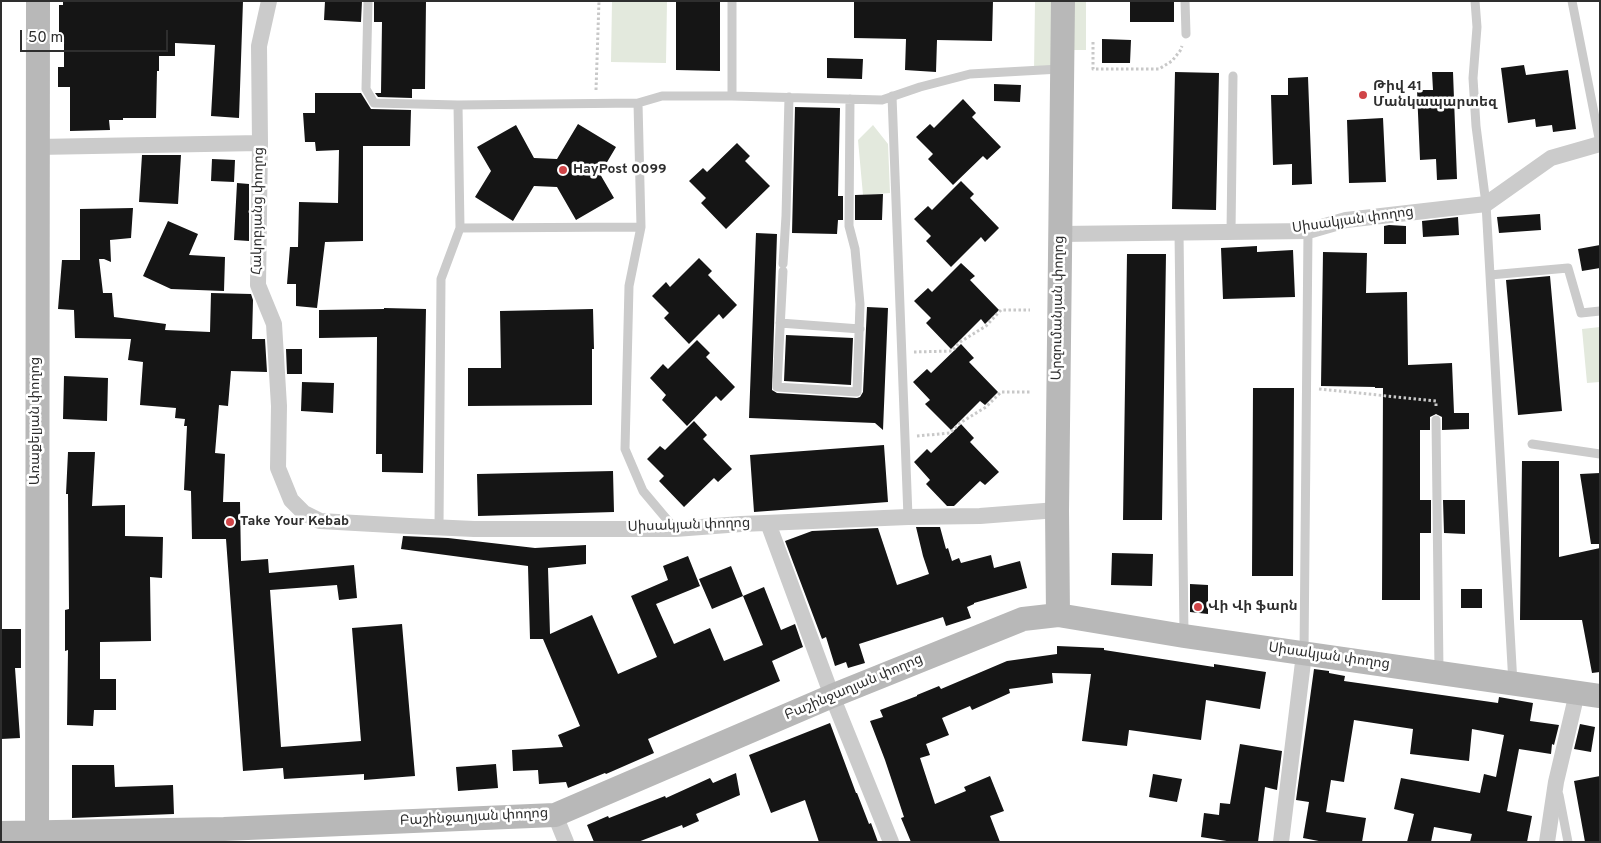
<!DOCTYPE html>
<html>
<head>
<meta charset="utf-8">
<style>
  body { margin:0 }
  #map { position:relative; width:1601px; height:843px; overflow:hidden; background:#fff; font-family:Overpass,sans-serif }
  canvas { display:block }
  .frame { position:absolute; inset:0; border:2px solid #2e2e2e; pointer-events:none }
  .scale { position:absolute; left:20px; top:30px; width:148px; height:22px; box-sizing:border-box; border:2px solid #2e2e2e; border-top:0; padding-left:6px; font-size:15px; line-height:18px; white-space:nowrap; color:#2e2e2e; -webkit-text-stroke:4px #fff; paint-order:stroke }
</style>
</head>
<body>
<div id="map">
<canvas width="1601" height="843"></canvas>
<div class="frame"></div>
<div class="scale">50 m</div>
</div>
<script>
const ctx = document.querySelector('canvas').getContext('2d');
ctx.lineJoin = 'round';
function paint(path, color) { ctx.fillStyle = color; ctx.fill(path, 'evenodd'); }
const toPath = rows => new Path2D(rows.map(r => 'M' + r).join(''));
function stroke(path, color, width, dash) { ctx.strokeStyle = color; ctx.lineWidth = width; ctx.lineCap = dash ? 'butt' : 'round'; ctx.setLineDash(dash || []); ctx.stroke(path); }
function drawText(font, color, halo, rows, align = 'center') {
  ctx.font = font + ' Overpass,"Noto Sans Armenian",sans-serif'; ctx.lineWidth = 5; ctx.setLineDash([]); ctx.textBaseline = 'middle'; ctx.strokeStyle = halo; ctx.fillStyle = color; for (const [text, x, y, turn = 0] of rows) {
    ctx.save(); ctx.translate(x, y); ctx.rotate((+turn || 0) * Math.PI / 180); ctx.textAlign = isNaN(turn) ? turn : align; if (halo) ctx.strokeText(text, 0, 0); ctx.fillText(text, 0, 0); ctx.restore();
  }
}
paint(toPath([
  [612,1,667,1,666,63,611,62],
  [1035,1,1053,1,1052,71,1034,71],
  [1069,1,1086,1,1086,50,1069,50],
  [873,125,888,144,890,193,863,195,858,140],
  [1600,327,1600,382,1587,383,1582,329]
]), '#e3e9dd');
paint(toPath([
  [63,1,243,1,239,118,211,116,215,45,175,43,175,56,159,56,159,71,157,71,156,118,123,118,123,120,109,120,110,130,70,131,70,87,58,87,58,67,64,67,64,37,59,37,59,5,63,5],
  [325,1,362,1,361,22,324,20],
  [374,1,426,1,425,89,412,89,412,98,378,97,375,93,381,93,382,22,374,22],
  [676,1,720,1,720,71,676,70],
  [854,1,993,1,992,41,937,40,936,72,905,70,906,39,854,38],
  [1130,1,1174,1,1174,22,1130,22],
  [1102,39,1131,40,1130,63,1102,63],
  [827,58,863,59,862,79,827,78],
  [1524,65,1526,75,1568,70,1576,129,1553,132,1552,125,1536,127,1535,119,1508,123,1501,68],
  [1175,72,1219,73,1216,210,1172,209],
  [1432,72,1453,72,1457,179,1437,180,1436,159,1420,160,1417,90,1433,90],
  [1308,77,1312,184,1292,185,1292,164,1273,165,1271,95,1288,95,1288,78],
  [994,84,1021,85,1020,102,994,101],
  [315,93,361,93,371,109,411,110,410,146,363,146,363,241,325,242,317,308,296,306,296,284,287,284,290,247,298,247,299,202,338,203,339,150,316,151,315,142,305,142,303,113,315,113],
  [963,99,976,113,972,117,1001,147,987,160,983,156,953,185,928,159,933,154,916,137,930,124,934,128],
  [795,107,840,108,838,196,843,196,843,220,838,220,837,234,792,233],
  [1383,118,1386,182,1349,183,1347,120],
  [578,124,616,147,600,174,614,198,576,220,557,187,534,186,513,221,475,197,491,171,477,147,516,125,534,158,557,159],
  [737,143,750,156,745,161,770,186,726,229,701,203,706,198,689,181,703,168,707,172],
  [142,155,181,155,178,204,139,202],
  [212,159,235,160,234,182,211,181],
  [961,181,974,194,970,198,999,228,985,242,981,237,951,267,926,241,931,236,914,219,928,206,932,210],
  [237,183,249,184,249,241,234,240],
  [883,194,882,220,855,220,855,195],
  [133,208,131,238,110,240,111,262,104,259,99,259,103,293,112,293,114,317,166,324,165,330,210,332,211,293,251,294,253,300,252,339,265,339,267,372,231,371,228,406,219,405,215,453,225,454,223,502,240,502,241,561,268,559,269,573,354,565,357,598,339,600,337,585,270,590,281,747,361,741,352,628,402,624,415,776,364,780,364,774,284,779,283,768,243,771,226,539,192,539,191,491,184,490,187,426,184,426,185,419,175,418,176,408,140,405,143,362,128,360,131,339,75,338,74,310,58,309,62,260,80,260,80,209],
  [1540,214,1541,230,1499,233,1497,217],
  [1458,217,1459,235,1423,237,1422,221],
  [168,221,198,234,189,255,225,257,224,291,171,289,143,276],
  [1389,225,1406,226,1406,244,1384,244,1384,226],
  [756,233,777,234,772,390,777,393,857,398,860,397,863,392,867,307,888,308,883,430,875,423,749,418],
  [1600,245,1600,268,1582,271,1578,249],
  [1257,246,1257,252,1293,250,1295,297,1223,299,1221,248],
  [1323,252,1367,253,1366,293,1407,292,1408,365,1452,363,1454,413,1469,413,1469,429,1442,430,1442,417,1436,414,1430,417,1430,430,1420,430,1420,500,1431,500,1431,533,1420,533,1420,600,1382,600,1383,388,1375,388,1375,387,1321,386],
  [1127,254,1166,254,1162,520,1123,520],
  [699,258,712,271,708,275,737,305,723,319,719,314,689,344,664,318,669,313,652,296,666,282,670,287],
  [961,263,975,276,970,280,999,310,985,324,981,319,951,349,926,323,931,318,914,301,928,288,932,292],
  [1550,276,1562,411,1518,415,1506,280],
  [384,308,426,309,423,473,382,472,382,454,376,454,377,337,319,338,319,310,384,309],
  [593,309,594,349,592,349,592,405,468,406,468,368,501,368,500,311],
  [786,335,853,338,851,385,784,381],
  [697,340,710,353,706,357,735,387,721,401,716,396,687,426,662,400,666,395,650,378,663,364,668,369],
  [961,344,974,358,969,362,998,392,985,405,980,401,951,430,925,404,930,400,913,382,927,369,931,373],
  [286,349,302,349,302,374,287,374],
  [64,376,108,378,107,421,63,419],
  [302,382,334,383,333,413,301,411],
  [1253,388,1294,388,1293,576,1252,576],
  [694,421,707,435,703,439,732,469,718,482,714,478,684,507,659,481,664,476,647,459,660,446,665,450],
  [961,424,974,438,970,442,999,472,985,485,980,481,954,506,947,506,926,484,930,480,914,462,927,449,931,453],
  [884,445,888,502,754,512,750,455],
  [68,452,95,452,92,506,125,505,125,536,163,537,162,578,150,577,151,641,100,642,100,679,116,679,116,710,94,710,93,726,67,725,68,650,65,651,65,610,69,609,68,494,66,494],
  [1522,461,1559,461,1559,557,1600,548,1600,672,1592,673,1582,620,1520,620],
  [613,471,614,512,478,516,477,474],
  [1600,473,1600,544,1591,544,1580,474],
  [1443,500,1465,500,1465,534,1444,533],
  [916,527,940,527,946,549,948,548,952,561,959,558,961,563,991,555,994,568,1020,561,1027,588,974,603,974,604,967,607,971,618,946,626,943,617,859,644,865,663,848,668,846,662,835,666,826,637,822,639,785,541,812,531,878,528,897,585,929,574,923,556],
  [403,536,448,538,535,548,586,545,586,564,548,568,550,634,592,615,618,674,657,657,631,596,668,580,663,566,688,556,700,586,656,604,674,644,710,628,724,661,763,645,743,596,764,587,781,630,795,624,803,647,772,661,780,681,648,739,654,753,606,774,605,773,568,788,566,782,539,784,538,770,513,771,512,750,563,747,558,735,580,726,543,639,530,639,528,566,401,549],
  [1112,553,1153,554,1152,586,1111,585],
  [731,566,743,596,712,609,699,579],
  [1190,584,1208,585,1208,614,1190,612],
  [1461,589,1482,589,1482,608,1461,608],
  [1,629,21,629,21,668,15,668,20,738,1,739],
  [1057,646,1104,648,1104,650,1214,667,1214,664,1266,672,1260,709,1206,700,1201,740,1129,730,1127,746,1082,741,1091,674,1052,673,1053,683,1009,689,1010,693,972,710,970,706,942,718,949,735,926,744,930,755,920,758,935,804,966,791,964,787,990,776,1004,811,990,816,1000,842,911,842,901,818,904,817,885,760,870,721,883,717,880,710,917,696,917,695,939,686,941,689,1007,661,1057,654],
  [1314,669,1329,671,1329,673,1345,676,1344,681,1498,703,1499,697,1533,703,1530,721,1559,725,1554,745,1552,744,1551,754,1519,749,1507,811,1532,816,1527,842,1470,842,1472,834,1434,827,1431,842,1407,842,1414,814,1394,809,1401,778,1480,793,1484,774,1496,777,1504,735,1472,729,1469,761,1410,754,1413,729,1354,720,1344,782,1331,780,1326,812,1366,818,1362,842,1324,842,1303,838,1309,802,1296,800],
  [830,723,856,793,857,793,869,824,871,823,878,842,819,842,805,800,771,813,749,755],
  [1580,724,1595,727,1591,752,1574,749],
  [1240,744,1282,751,1277,790,1265,787,1258,842,1233,842,1201,837,1204,813,1219,815,1220,803,1230,804],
  [496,764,498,788,458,791,456,767],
  [72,765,114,765,115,787,173,785,174,814,72,818],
  [736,773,740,795,696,814,699,821,683,828,682,825,638,842,594,842,587,825,608,816,609,818,665,796,666,798,710,778,713,783],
  [1153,774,1182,779,1177,802,1149,797],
  [1600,776,1600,842,1585,842,1574,781]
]), '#151515');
stroke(toPath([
  [1093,42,1093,69,1159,69,1172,61,1180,51,1182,46],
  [596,90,599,1],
  [914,352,952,351,960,342,986,326,1001,310,1030,310],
  [1319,389,1436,401,1436,408],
  [917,436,950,433,960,423,986,407,1001,392,1030,392]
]), '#c8c8c8', 3, [2.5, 2.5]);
stroke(toPath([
  [368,1,366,89,374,103,458,105,638,103,662,96,732,96],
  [732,1,732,96,882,100,920,87,970,74,1060,69],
  [1185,1,1186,34],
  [1475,1,1477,27,1473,78,1476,126,1486,204,1513,684],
  [1572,1,1600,143],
  [892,96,908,517],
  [641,227,629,286,625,449,643,491,675,529],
  [460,228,641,227,638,103],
  [1179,232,1184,634],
  [1231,232,1233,76],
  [783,264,786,216,789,97],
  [783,271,777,387,857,392,860,304,855,249,849,226,850,99],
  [1490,275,1568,268,1581,313,1600,311],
  [780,323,860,329],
  [1436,420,1439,671],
  [1532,444,1600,454],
  [439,526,441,279,460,228,458,105],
  [1304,653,1308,231],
  [1559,795,1568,842]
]), '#cbcbcb', 9);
stroke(toPath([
  [269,1,259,46,260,143,258,285,274,324,279,406,278,468,291,500,304,513,320,521,409,526,474,529,675,529,741,524,908,517,980,516,1057,510],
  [37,147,260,143],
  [1060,234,1308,231,1346,220,1486,204,1551,158,1600,144],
  [768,523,832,696,891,842],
  [555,815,566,842],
  [1281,842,1304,654],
  [1547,842,1556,782,1577,693]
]), '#cbcbcb', 16);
stroke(toPath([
  [1058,615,1057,510,1063,1],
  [1,833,224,829,555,815,832,696,1023,619,1058,615,1184,636,1600,696],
  [37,842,38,1]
]), '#b8b8b8', 24);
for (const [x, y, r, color] of [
  [1363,95,5,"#d04548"],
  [563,170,5,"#d04548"],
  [230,522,5,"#d04548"],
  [1198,607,5,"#d04548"]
]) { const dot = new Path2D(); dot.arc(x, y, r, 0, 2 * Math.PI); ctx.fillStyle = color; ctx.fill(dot); stroke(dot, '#fff', 2); }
drawText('bold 14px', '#2e2e2e', '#fff', [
  ["Թիվ 41",1373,87],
  ["Մանկապարտեզ",1373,103],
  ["HayPost 0099",573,170],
  ["Take Your Kebab",240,522],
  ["Վի Վի ֆարն",1208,607]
], 'left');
drawText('14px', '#2e2e2e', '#fff', [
  ["Հակոբյանց փողոց",259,211,-89],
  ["Սիսակյան փողոց",1353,221,-8],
  ["Արզումանյան փողոց",1059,308,-89],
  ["Առաքելյան փողոց",36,421,-90],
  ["Սիսակյան փողոց",689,526,-2],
  ["Սիսակյան փողոց",1329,657,8],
  ["Բաշինջաղյան փողոց",854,688,-23],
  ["Բաշինջաղյան փողոց",474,818,-3]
]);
</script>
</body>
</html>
